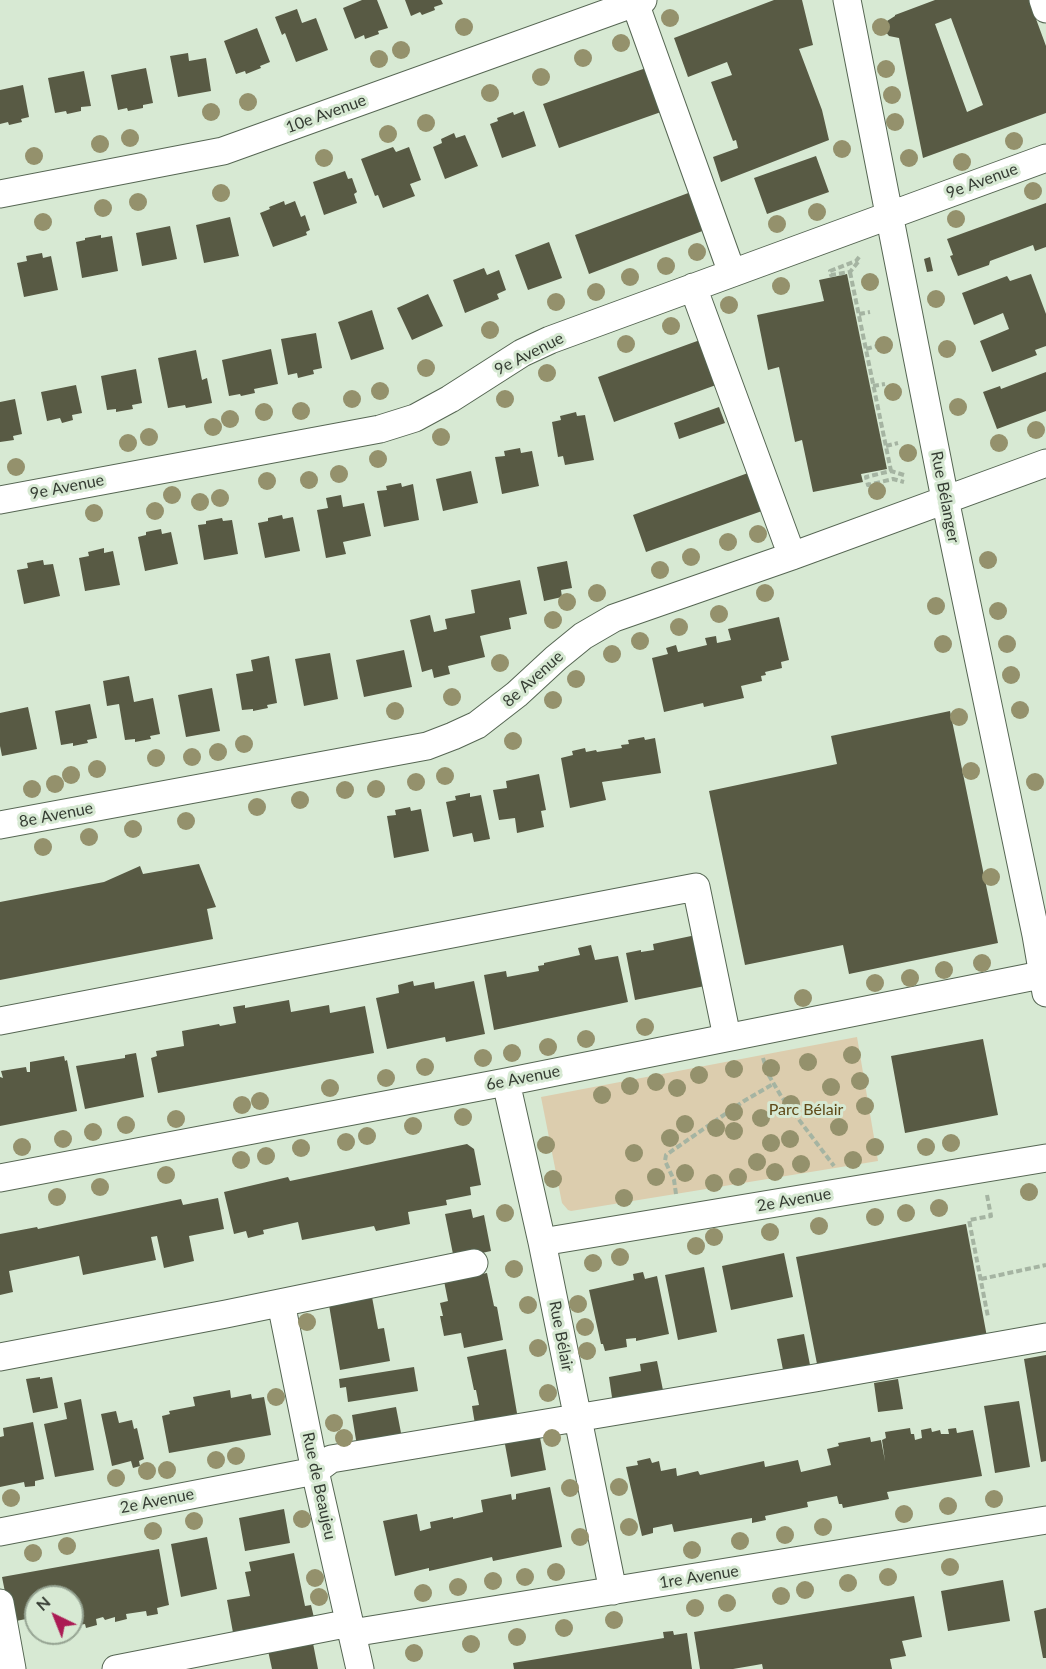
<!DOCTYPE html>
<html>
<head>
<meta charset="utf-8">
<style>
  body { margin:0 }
  #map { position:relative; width:1046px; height:1669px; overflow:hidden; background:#d7e9d3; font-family:Lato,sans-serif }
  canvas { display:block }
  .north { position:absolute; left:24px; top:1585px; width:60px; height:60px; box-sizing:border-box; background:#d7e9d3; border:2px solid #96a493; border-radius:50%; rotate:317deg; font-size:16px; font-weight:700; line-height:24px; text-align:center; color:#353c33 }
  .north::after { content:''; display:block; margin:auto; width:21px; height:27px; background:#ab1b54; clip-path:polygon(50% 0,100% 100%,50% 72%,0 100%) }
</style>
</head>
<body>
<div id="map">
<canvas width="1046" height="1669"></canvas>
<div class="north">N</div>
</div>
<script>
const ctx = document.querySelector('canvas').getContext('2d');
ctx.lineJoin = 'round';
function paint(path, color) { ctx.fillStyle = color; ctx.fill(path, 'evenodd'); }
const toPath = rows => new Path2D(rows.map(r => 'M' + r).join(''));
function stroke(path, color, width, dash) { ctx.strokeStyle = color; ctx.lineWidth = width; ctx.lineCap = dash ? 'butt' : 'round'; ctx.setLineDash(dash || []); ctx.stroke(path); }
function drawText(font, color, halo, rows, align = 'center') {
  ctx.font = font + ' Lato,sans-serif'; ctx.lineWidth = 6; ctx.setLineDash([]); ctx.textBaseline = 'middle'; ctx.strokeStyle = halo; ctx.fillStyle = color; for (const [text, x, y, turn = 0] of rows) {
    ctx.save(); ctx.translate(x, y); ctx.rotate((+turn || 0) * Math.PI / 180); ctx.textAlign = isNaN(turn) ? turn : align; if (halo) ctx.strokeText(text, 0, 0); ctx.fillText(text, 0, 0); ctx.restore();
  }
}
paint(toPath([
  [857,1037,878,1161,571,1211,568,1210,562,1203,541,1097]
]), '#dccdae');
paint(toPath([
  [362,0,377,0,388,28,378,31,379,34,365,39,364,35,355,39,343,8],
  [405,0,441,0,443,4,434,7,435,10,422,15,420,12,411,16],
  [774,0,802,0,813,45,799,49,822,110,829,140,721,182,713,157,738,148,736,140,733,141,711,82,732,75,727,62,688,77,674,38],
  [935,0,1029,0,1046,46,1046,113,923,158,899,38,889,36,885,31,885,27,887,21,895,16,895,15],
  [951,18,983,105,967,112,935,24],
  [297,9,302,23,316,18,328,50,296,62,285,33,282,35,275,17],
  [257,28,270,62,260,66,261,68,246,74,245,71,236,74,224,41],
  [188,53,189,61,206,58,211,91,178,97,170,56],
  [146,68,153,103,143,105,143,108,128,111,127,108,118,110,111,75],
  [646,68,661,112,559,148,543,104],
  [84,71,91,106,81,107,81,111,67,114,66,111,55,113,48,78],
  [23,85,29,117,21,119,22,122,9,125,8,122,0,124,0,90],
  [524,111,536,146,502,158,490,124,498,121,497,118,513,112,514,115],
  [454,133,456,138,465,135,478,166,445,179,433,147,442,143,441,139],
  [393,147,396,152,409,147,421,180,410,184,415,196,383,208,378,195,375,196,361,159],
  [816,156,829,192,767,214,754,178],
  [345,171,348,179,352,178,357,192,354,194,357,203,324,215,313,182],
  [691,192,705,230,589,274,575,235],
  [284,201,285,205,295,201,301,217,305,215,310,230,306,232,307,235,273,247,260,213,270,209,269,207],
  [1046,203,1046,247,1035,251,1033,245,990,261,989,265,958,276,950,256,953,255,947,239],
  [230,217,239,256,204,263,196,225],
  [170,226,177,259,142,266,136,233],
  [101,235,101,238,112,236,118,271,82,278,76,242,85,240,85,238],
  [549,242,562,278,528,290,515,255],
  [42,253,43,258,51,256,58,290,24,297,17,263,27,261,26,256],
  [930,257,933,271,927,272,924,259],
  [484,268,487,275,499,270,506,290,497,294,499,299,465,313,453,280],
  [847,274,887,469,861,474,863,482,813,492,802,440,795,442,779,367,768,370,757,315,824,301,819,280],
  [1031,274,1046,314,1046,346,1035,350,1037,355,992,372,980,341,1009,329,1003,313,974,325,962,293,1007,276,1010,281],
  [428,294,443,326,412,340,397,308],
  [372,310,384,349,351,360,338,322],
  [316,333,322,368,313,370,314,374,298,378,297,373,288,375,281,339],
  [700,340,716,385,614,422,598,377],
  [271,349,278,384,254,389,255,393,241,396,240,394,229,396,222,360],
  [196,350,202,380,207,378,212,403,186,408,185,405,168,408,158,358],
  [136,369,142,403,132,405,133,409,116,412,116,409,107,410,101,376],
  [1046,372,1046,411,997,429,983,392,1000,386,1001,389],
  [76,385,82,413,72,415,73,420,62,423,60,418,47,421,41,392],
  [15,399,22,434,13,436,14,440,0,442,0,402],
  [719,407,725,423,679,439,674,423],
  [576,412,577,416,585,415,594,460,565,465,563,456,558,457,552,422,561,420,560,416],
  [520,448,521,453,532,451,539,486,502,494,495,457,505,456,504,451],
  [471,471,478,503,443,511,436,479],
  [748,473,762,511,646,552,633,515],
  [401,483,402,487,413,484,419,520,384,527,377,491,387,490,386,486],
  [341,495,343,507,364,503,371,536,343,542,346,554,326,558,317,510,328,508,326,498],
  [282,515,283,519,293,517,300,551,265,558,258,523,268,521,268,518],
  [222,518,223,521,232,520,238,554,204,560,198,525,206,524,206,521],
  [161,529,162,534,171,532,178,564,145,571,138,537,146,535,146,532],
  [104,548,104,553,113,551,120,585,85,591,79,558,89,556,88,552],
  [43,560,44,565,53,564,60,596,24,604,17,570,28,568,27,563],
  [567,561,572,588,561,590,562,597,544,601,537,567],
  [520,580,527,614,509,618,511,629,480,636,485,657,448,666,450,674,434,678,432,669,422,672,410,620,430,615,434,632,447,629,445,619,475,613,471,590],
  [779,617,789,660,781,662,782,668,765,672,766,675,761,676,762,681,741,686,744,698,704,707,703,703,664,712,652,658,668,654,666,648,676,645,678,652,707,645,705,638,716,636,717,643,731,640,728,629],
  [404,650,412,687,364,697,356,660],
  [330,653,338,699,304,706,295,659],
  [269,656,277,703,267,705,268,708,253,711,253,709,242,710,236,674,253,671,251,660],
  [129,676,134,702,153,698,160,734,150,736,151,739,135,742,135,739,125,740,119,704,107,706,103,681],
  [212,688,220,731,186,737,178,695],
  [90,704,97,738,87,740,88,743,73,746,73,743,61,745,55,711],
  [28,707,37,749,2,756,0,746,0,713],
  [950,711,998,943,849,974,843,945,745,965,709,791,837,764,831,736],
  [644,737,645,740,655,738,661,773,602,782,606,800,570,808,561,758,573,755,572,751,585,748,586,752,596,750,597,752,622,748,621,745,629,744,628,740],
  [539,774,546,810,541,811,544,827,517,833,515,818,499,820,493,790,507,788,506,781],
  [470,793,470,797,481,795,490,839,474,842,472,833,453,837,446,802,456,800,455,796],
  [410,807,411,811,421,809,429,851,394,858,387,816,396,815,395,810],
  [199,864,216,907,207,909,213,939,0,980,0,902,104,882,140,866,143,874],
  [696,935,705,986,635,1000,626,953,641,950,641,952,654,950,653,944],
  [591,945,595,960,618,956,628,1002,494,1030,484,975,506,971,507,977,539,971,538,966,544,965,544,963,580,955,578,948],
  [413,981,414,986,434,982,435,989,474,981,485,1034,446,1042,445,1037,387,1049,376,998,399,993,398,985],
  [289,1000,291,1012,329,1005,330,1013,365,1006,374,1053,158,1093,151,1058,157,1056,156,1051,184,1046,182,1031,219,1024,220,1026,236,1023,233,1007,245,1005,245,1008],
  [983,1039,998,1115,905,1133,891,1056],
  [136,1053,144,1097,85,1109,76,1066,125,1058,125,1055],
  [64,1056,65,1061,67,1060,77,1111,0,1126,0,1077,3,1078,1,1071,26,1067,27,1072,30,1072,30,1062],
  [467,1144,474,1149,481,1185,470,1187,471,1195,446,1200,447,1205,408,1212,410,1224,376,1231,374,1226,302,1240,298,1222,263,1230,264,1234,248,1238,246,1231,234,1234,224,1192,288,1177,290,1181],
  [218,1198,224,1229,189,1236,194,1261,164,1268,157,1236,151,1237,156,1260,83,1275,79,1256,9,1271,13,1292,0,1295,0,1234,37,1227,38,1229,181,1199,183,1205],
  [471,1209,473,1218,484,1215,491,1251,454,1259,445,1214],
  [966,1224,987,1337,818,1369,796,1257],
  [784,1253,793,1297,731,1310,722,1266],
  [704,1267,717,1332,678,1340,665,1275],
  [643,1272,645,1279,657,1276,669,1334,636,1341,636,1338,626,1339,627,1347,605,1351,603,1344,601,1344,589,1290,634,1280,633,1274],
  [487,1273,494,1306,497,1307,503,1340,464,1348,461,1333,444,1336,440,1316,443,1316,440,1303,448,1301,444,1281],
  [372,1297,378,1329,384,1328,390,1361,340,1370,329,1305],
  [804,1334,811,1370,784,1375,777,1339],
  [506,1349,518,1419,475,1424,472,1406,479,1405,476,1390,474,1390,467,1357],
  [1046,1355,1046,1461,1041,1462,1024,1359],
  [657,1361,664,1395,613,1404,609,1377,641,1371,640,1364],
  [414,1367,418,1391,348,1402,346,1387,340,1388,339,1379],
  [40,1377,40,1379,52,1377,58,1408,33,1413,26,1379],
  [898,1379,903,1409,878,1412,874,1383],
  [230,1390,231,1398,251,1394,252,1399,264,1397,271,1435,169,1453,162,1416,170,1414,169,1411,195,1406,193,1397],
  [81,1399,94,1470,55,1477,44,1424,67,1419,64,1403],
  [1019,1401,1030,1467,995,1473,984,1406],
  [396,1407,402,1438,357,1446,352,1415],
  [116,1411,119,1423,132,1420,134,1429,137,1428,144,1459,139,1461,140,1466,133,1468,131,1461,112,1466,101,1414],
  [33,1422,44,1479,35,1481,35,1486,25,1487,24,1482,0,1487,0,1437,4,1436,3,1428],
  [910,1428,911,1434,914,1434,915,1440,922,1438,921,1430,931,1428,932,1432,940,1430,941,1434,949,1434,948,1429,956,1428,957,1433,973,1430,982,1476,887,1492,889,1499,843,1508,842,1504,839,1504,837,1496,807,1502,808,1507,765,1516,766,1520,752,1523,752,1518,674,1532,672,1524,653,1528,653,1533,642,1536,626,1467,638,1465,637,1461,650,1458,652,1463,659,1461,661,1471,676,1468,677,1476,698,1471,700,1475,764,1461,765,1467,798,1460,801,1472,831,1465,827,1449,839,1446,838,1443,870,1437,871,1442,881,1440,885,1461,882,1440,886,1438,885,1432],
  [539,1432,546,1470,511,1477,504,1439],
  [550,1487,562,1547,493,1561,492,1557,429,1571,429,1568,395,1576,383,1521,417,1514,420,1531,431,1528,430,1522,453,1517,453,1519,483,1512,481,1500,511,1494,512,1500,516,1499,516,1494],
  [284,1509,290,1543,245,1551,239,1518],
  [207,1537,217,1589,181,1597,171,1544],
  [159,1549,169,1605,157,1608,158,1614,147,1616,146,1611,126,1614,127,1619,115,1622,115,1617,105,1620,103,1617,96,1619,97,1625,86,1628,85,1624,73,1626,72,1597,36,1597,36,1617,11,1622,2,1577],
  [294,1553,305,1606,311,1605,315,1622,234,1638,227,1600,250,1596,245,1572,251,1571,249,1562],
  [1003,1580,1010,1621,948,1631,941,1591],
  [914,1596,922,1637,902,1641,906,1656,890,1659,892,1669,763,1669,762,1664,733,1669,700,1669,694,1632],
  [1046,1608,1046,1658,1043,1658,1034,1611],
  [673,1631,674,1635,687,1633,692,1669,514,1669,513,1663,664,1638,663,1632],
  [312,1638,318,1669,272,1669,267,1646]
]), '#585a44');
const minor = toPath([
  [847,0,945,499,1036,935,1046,993],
  [1043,0,1046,9],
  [635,3,732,273],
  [0,194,223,151,643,0],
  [693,287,792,556],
  [0,500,380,429,415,418,450,399,522,353,550,340,1046,158],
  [0,825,427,746,453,736,477,725,517,694,556,658,583,636,614,618,792,556,1046,463],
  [0,1021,696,887,727,1037],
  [506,1082,542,1242,613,1591],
  [0,1178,506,1082,1046,974],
  [542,1242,1046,1158],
  [281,1303,315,1471,360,1669],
  [0,1357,226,1314,474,1263],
  [0,1532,315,1471,331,1459,815,1378,1046,1337],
  [0,1603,12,1669],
  [352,1633,1046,1520],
  [116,1669,350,1623]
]);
stroke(minor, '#566653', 29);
stroke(toPath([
  [858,262,850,272,831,275,830,271,856,261,860,256],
  [850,272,891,471],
  [859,314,870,312],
  [866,349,877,346],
  [873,386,885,384],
  [886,446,898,443],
  [904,475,891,471,866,477,868,485,893,479,904,482],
  [763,1058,768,1074,781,1096,834,1166],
  [676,1194,674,1180,665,1161,666,1155,744,1101,773,1084],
  [987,1195,991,1216,969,1220,988,1317],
  [981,1279,1046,1265]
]), '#a5b4a2', 4, [6, 3]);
stroke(minor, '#fff', 27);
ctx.fillStyle = '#94916c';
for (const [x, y] of [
  [670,18],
  [464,27],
  [881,27],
  [621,43],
  [401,50],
  [583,58],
  [379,59],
  [886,69],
  [541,77],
  [490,93],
  [892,95],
  [248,102],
  [211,112],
  [895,122],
  [426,123],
  [388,134],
  [130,138],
  [1014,141],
  [100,144],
  [842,149],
  [34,156],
  [324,158],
  [909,158],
  [962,162],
  [1033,191],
  [221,193],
  [138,202],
  [103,208],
  [817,212],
  [956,219],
  [43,222],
  [777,224],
  [697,252],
  [666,266],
  [630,277],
  [870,282],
  [781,286],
  [596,292],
  [936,299],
  [556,302],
  [729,305],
  [671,326],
  [490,330],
  [626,344],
  [884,345],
  [947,349],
  [426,368],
  [547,373],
  [380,391],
  [893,392],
  [352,399],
  [505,399],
  [958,407],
  [301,411],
  [264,412],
  [230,419],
  [213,427],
  [1036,430],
  [149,437],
  [441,437],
  [128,443],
  [999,443],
  [908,453],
  [378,459],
  [16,467],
  [339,474],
  [309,480],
  [267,481],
  [877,491],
  [172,495],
  [220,498],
  [200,502],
  [155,511],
  [94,513],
  [758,534],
  [728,542],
  [691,557],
  [988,560],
  [660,570],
  [597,593],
  [765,593],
  [567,602],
  [936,606],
  [998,611],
  [719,614],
  [553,620],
  [679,627],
  [640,641],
  [943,644],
  [1007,644],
  [612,654],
  [500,663],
  [1011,675],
  [576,679],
  [452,697],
  [553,700],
  [1020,710],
  [395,711],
  [959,717],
  [513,741],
  [244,744],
  [218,752],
  [192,757],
  [156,758],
  [97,769],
  [971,771],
  [71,775],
  [445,776],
  [416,782],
  [1035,782],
  [55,784],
  [32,789],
  [376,789],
  [345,790],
  [300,800],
  [257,807],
  [186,821],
  [133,829],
  [89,837],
  [43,847],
  [991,877],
  [982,963],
  [944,970],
  [910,978],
  [875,983],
  [803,998],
  [645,1027],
  [586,1039],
  [548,1047],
  [512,1053],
  [852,1055],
  [483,1058],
  [808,1062],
  [425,1067],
  [771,1068],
  [734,1069],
  [699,1075],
  [386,1078],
  [860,1081],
  [656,1082],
  [630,1086],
  [831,1087],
  [330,1088],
  [677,1088],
  [602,1095],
  [260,1101],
  [791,1104],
  [242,1105],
  [865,1106],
  [734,1112],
  [463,1117],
  [761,1118],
  [176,1119],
  [685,1124],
  [126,1125],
  [413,1126],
  [839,1127],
  [716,1128],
  [734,1131],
  [93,1132],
  [367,1136],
  [670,1138],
  [63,1139],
  [790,1139],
  [346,1142],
  [771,1143],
  [951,1143],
  [546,1145],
  [22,1147],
  [875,1147],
  [926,1147],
  [301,1148],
  [634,1153],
  [266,1156],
  [241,1160],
  [853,1160],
  [757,1162],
  [801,1164],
  [775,1172],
  [685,1173],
  [166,1175],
  [656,1177],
  [738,1177],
  [553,1179],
  [714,1183],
  [100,1187],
  [1029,1192],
  [57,1197],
  [624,1198],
  [939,1208],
  [505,1213],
  [906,1213],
  [875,1217],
  [819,1226],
  [770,1232],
  [714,1237],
  [696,1246],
  [620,1257],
  [593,1263],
  [514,1269],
  [578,1304],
  [528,1305],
  [307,1322],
  [585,1327],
  [538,1348],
  [587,1351],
  [548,1393],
  [276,1397],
  [334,1423],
  [344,1438],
  [552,1438],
  [236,1456],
  [216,1460],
  [167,1470],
  [147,1471],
  [116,1478],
  [619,1487],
  [570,1488],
  [11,1498],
  [994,1499],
  [948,1506],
  [904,1514],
  [302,1519],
  [194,1521],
  [629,1527],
  [823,1527],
  [153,1531],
  [785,1535],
  [580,1537],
  [740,1541],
  [67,1546],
  [692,1550],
  [33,1553],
  [950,1567],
  [556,1572],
  [525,1577],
  [888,1577],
  [315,1578],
  [493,1581],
  [848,1583],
  [458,1587],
  [805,1590],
  [423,1593],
  [781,1596],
  [319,1597],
  [727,1603],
  [695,1608],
  [614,1620],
  [564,1628],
  [517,1637],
  [471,1644],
  [414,1653]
]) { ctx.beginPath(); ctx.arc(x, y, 9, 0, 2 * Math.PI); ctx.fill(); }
drawText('16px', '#353c33', '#d7e9d3', [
  ["10e Avenue",326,114,-20],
  ["9e Avenue",982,181,-20],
  ["9e Avenue",529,354,-27],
  ["9e Avenue",67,487,-11],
  ["Rue Bélanger",945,497,79],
  ["8e Avenue",533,679,-42],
  ["8e Avenue",56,815,-11],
  ["6e Avenue",523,1078,-11],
  ["2e Avenue",794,1200,-10],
  ["Rue Bélair",561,1336,79],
  ["Rue de Beaujeu",319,1486,78],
  ["2e Avenue",157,1501,-11],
  ["1re Avenue",699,1577,-9]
]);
drawText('16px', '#5e4918', '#d7e9d3', [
  ["Parc Bélair",806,1110]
]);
</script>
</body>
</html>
